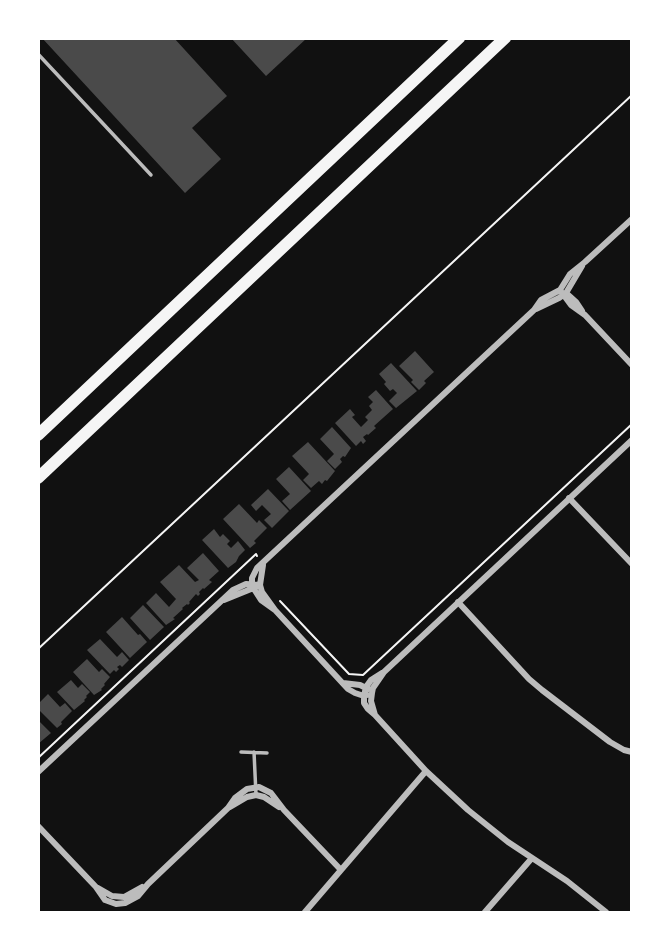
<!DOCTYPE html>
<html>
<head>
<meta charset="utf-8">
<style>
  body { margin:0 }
  #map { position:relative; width:670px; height:951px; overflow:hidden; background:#111; font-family:"Work Sans",sans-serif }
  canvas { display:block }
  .frame { position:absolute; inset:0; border:40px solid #fff; pointer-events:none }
</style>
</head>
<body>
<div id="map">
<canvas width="670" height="951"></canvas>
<div class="frame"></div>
</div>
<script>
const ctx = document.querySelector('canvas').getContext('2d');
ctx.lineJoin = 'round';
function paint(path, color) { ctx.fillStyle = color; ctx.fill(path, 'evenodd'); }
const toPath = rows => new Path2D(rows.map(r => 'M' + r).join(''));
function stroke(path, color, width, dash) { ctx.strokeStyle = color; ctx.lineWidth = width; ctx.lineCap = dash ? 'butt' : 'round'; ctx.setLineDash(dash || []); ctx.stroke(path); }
paint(toPath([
  [42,38,174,38,227,96,192,128,221,159,185,193],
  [231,38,307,38,266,76],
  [415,351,434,372,424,381,426,383,419,390,411,382,413,380,399,366],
  [391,363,417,391,396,408,389,401,397,393,393,389,390,391,384,384,386,382,379,374],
  [376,390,393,409,374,426,376,428,368,435,367,434,363,437,366,441,363,444,361,441,356,446,335,423,350,409,355,415,352,417,361,427,368,420,365,417,372,410,369,406,373,402,368,397],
  [332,427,351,448,345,457,343,456,340,459,342,462,335,469,327,461,334,454,320,439],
  [308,442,335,471,327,481,325,480,322,484,319,481,311,488,303,480,309,474,292,456],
  [289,467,311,491,290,510,282,501,290,494,276,479],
  [268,489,289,511,272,528,264,520,271,514,262,505,256,511,251,505],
  [239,504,257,523,259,520,267,528,254,541,256,543,250,548,223,519],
  [214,529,220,537,223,534,230,541,227,544,231,548,238,541,245,550,239,556,236,562,228,568,202,540],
  [203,553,219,571,209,580,212,582,204,589,203,588,199,592,200,594,198,596,196,594,189,602,190,603,188,605,187,604,182,608,183,609,173,618,175,619,166,625,146,603,156,593,169,607,176,599,160,582,179,565,195,582,199,580,187,568],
  [143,605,164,627,150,640,130,618],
  [122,617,138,635,140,634,147,642,130,658,106,632],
  [100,639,117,657,122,652,129,660,122,667,120,665,117,667,119,669,116,672,114,670,110,674,87,650],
  [87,659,99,672,102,669,110,677,104,684,105,685,101,689,102,690,94,695,73,672],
  [71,680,78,688,82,684,90,692,86,696,87,697,84,700,85,701,74,710,57,692],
  [48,694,60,707,65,703,72,711,61,722,62,724,57,728,38,709,38,704],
  [38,720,51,733,38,744]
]), '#4a4a4a');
stroke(toPath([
  [280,601,349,674,363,675,632,424],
  [38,649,632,95],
  [38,758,256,554,257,556]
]), '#f5f5f5', 2);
stroke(toPath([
  [38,54,151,175],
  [241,752,267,753],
  [254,752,256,795]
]), '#bcbcbc', 3.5);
stroke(toPath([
  [560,290,571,305,585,315,632,365],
  [566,293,576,302,582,311],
  [536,309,559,298,566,293,582,266],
  [569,498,632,564],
  [263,565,260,585,262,592,275,610,348,689,355,693,364,696,367,695],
  [224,600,256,587],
  [458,602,529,679,542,690,610,742,624,750,632,752],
  [275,610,261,600,252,586,252,578,257,568,534,310,541,300,560,290,570,274,585,262,632,219],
  [382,673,371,680,366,687,364,696,364,703,368,709,375,715,426,771,468,810,508,842,567,881,606,912],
  [343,683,360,685,368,689],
  [375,715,371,701,372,693,373,688,384,672,632,440],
  [38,772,233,590,246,584,260,585],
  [230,807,247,797,256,795,264,797,279,807],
  [38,826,96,887,105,900,116,904,125,903,138,896,148,884,228,808,235,798,247,789,259,787,271,793,284,810,341,870],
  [98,888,112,896,124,897,142,887],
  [305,912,426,771],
  [485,912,532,858]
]), '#bcbcbc', 6);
stroke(toPath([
  [38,435,459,38],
  [38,478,505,38]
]), '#f5f5f5', 12);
</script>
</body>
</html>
